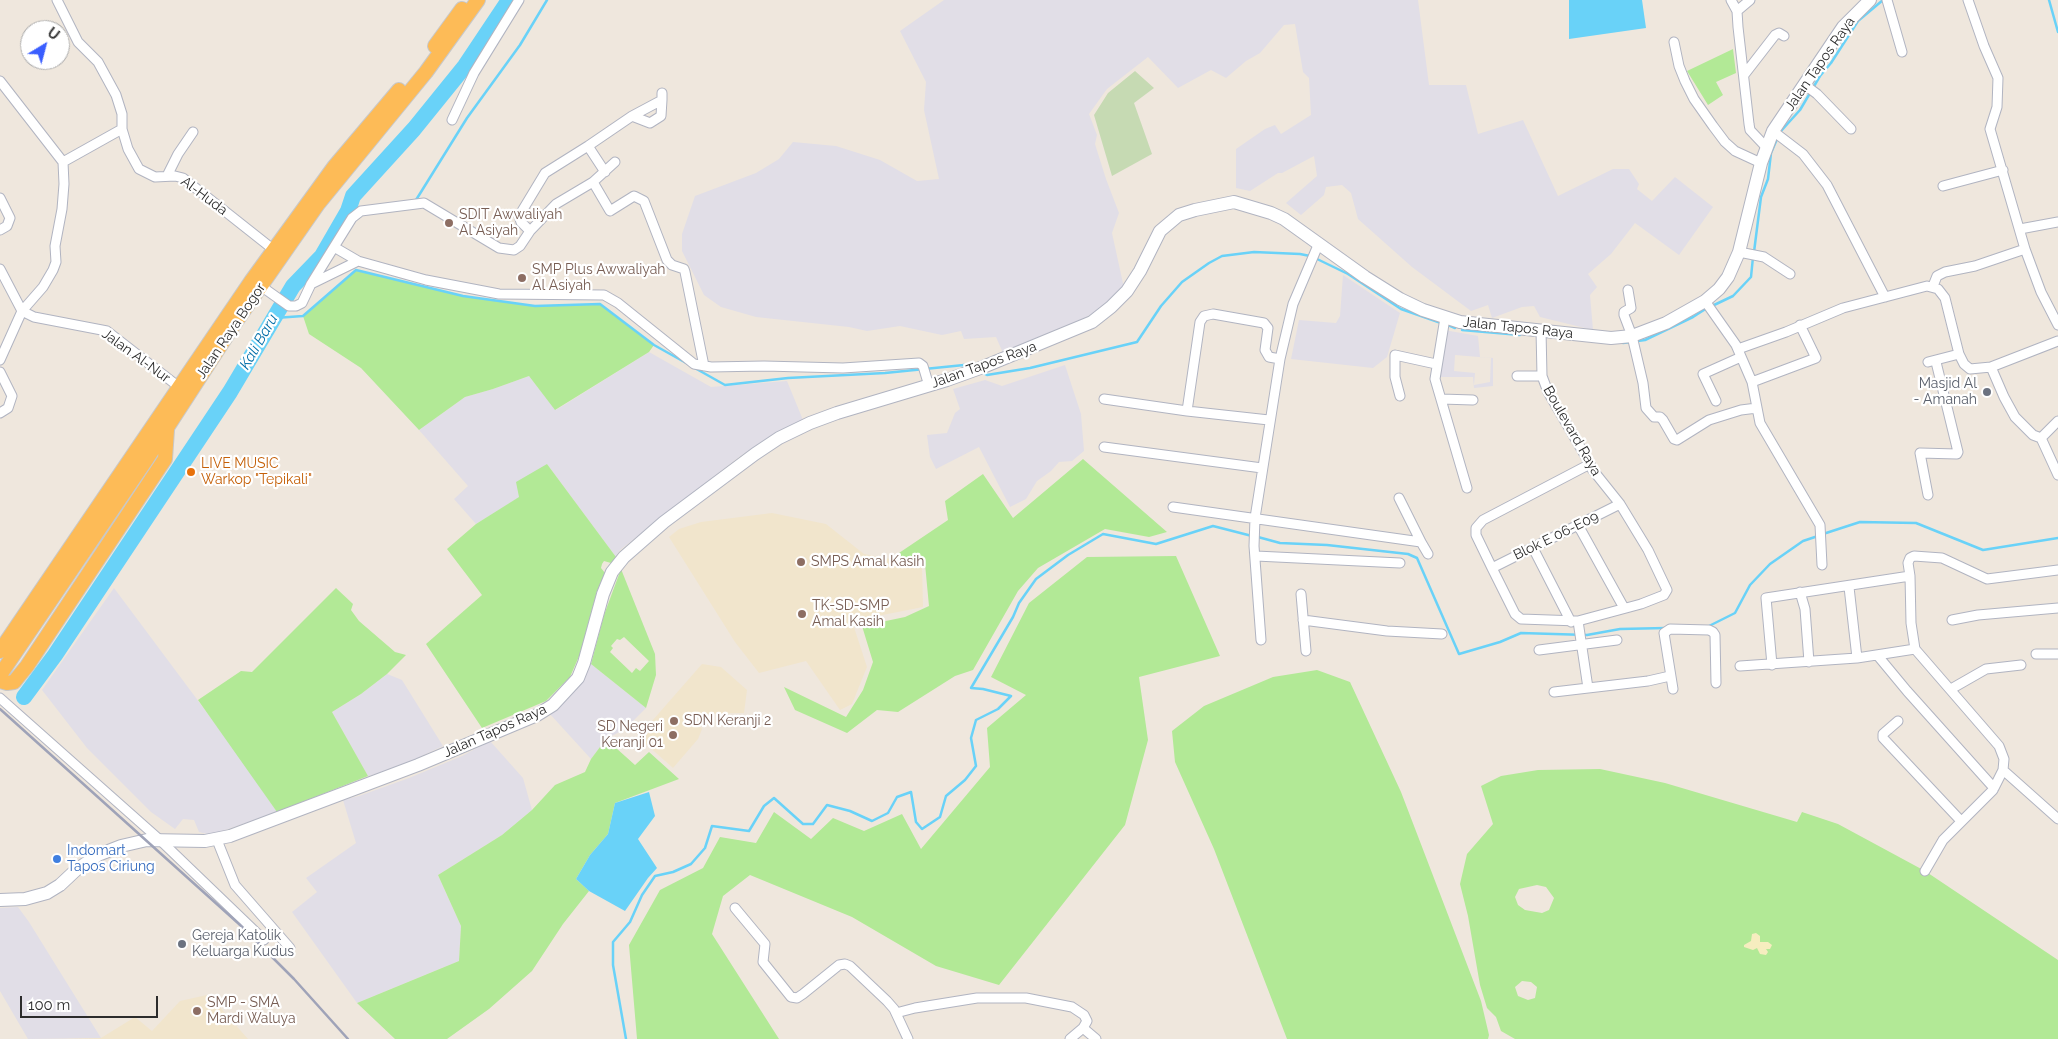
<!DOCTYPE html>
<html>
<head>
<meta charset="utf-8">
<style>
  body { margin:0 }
  #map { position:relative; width:2058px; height:1039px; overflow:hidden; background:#efe7dd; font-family:Raleway,sans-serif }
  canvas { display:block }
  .north { position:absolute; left:20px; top:20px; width:50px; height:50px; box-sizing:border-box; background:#fff; border:1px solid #ababab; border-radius:50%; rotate:37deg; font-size:14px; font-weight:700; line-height:20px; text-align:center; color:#2c2c2c }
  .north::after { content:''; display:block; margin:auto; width:18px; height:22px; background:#3a5eff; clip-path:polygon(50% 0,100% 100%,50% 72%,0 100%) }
  .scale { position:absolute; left:20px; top:996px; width:138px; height:22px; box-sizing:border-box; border:2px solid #2c2c2c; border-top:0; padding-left:6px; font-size:15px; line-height:18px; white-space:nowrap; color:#2c2c2c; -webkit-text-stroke:4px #fff; paint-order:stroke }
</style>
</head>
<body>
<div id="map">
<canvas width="2058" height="1039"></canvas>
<div class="north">U</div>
<div class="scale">100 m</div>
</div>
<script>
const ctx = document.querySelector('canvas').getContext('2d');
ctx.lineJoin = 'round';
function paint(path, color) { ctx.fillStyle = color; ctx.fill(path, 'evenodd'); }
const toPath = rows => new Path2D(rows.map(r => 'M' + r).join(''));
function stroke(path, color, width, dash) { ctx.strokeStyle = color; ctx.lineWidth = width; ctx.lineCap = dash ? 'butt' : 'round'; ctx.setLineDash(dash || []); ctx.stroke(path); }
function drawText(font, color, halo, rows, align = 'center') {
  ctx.font = font + ' Raleway,sans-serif'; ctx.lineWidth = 4.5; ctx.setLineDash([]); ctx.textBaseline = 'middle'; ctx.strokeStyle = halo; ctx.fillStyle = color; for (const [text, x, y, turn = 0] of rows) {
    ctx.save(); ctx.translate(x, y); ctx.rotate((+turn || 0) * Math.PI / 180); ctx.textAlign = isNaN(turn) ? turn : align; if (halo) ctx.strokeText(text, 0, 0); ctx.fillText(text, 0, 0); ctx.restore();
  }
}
paint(toPath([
  [944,0,1418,0,1429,85,1466,85,1478,134,1523,120,1558,196,1613,169,1629,169,1639,184,1637,189,1652,201,1675,177,1713,207,1679,255,1635,223,1611,254,1588,274,1597,287,1590,295,1593,330,1540,317,1534,306,1522,307,1492,318,1488,305,1471,311,1412,267,1358,219,1351,193,1342,185,1326,187,1324,195,1301,215,1286,203,1317,176,1314,156,1282,173,1278,173,1250,191,1236,188,1236,149,1265,129,1275,125,1281,134,1311,115,1309,78,1303,72,1295,24,1284,25,1260,53,1246,61,1226,78,1211,70,1178,88,1148,57,1107,89,1089,114,1097,135,1095,144,1106,179,1119,213,1112,233,1124,288,1099,310,1076,323,1003,353,996,337,964,339,961,331,942,335,900,326,867,331,849,327,756,317,721,307,704,295,682,251,682,234,695,196,756,173,779,159,793,142,836,146,880,160,917,181,939,179,924,110,926,82,900,31],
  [1343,275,1400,313,1387,357,1373,368,1291,359,1299,320,1336,323,1340,316],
  [1444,330,1478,336,1480,357,1493,358,1493,386,1474,388,1473,377,1439,377],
  [1455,355,1491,358,1490,382,1474,385,1475,373,1454,371],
  [649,352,711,387,787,381,803,420,772,435,739,457,620,550,616,557,547,464,520,497,476,524,454,499,468,486,419,430,465,397,493,389,529,376,556,410],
  [1065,365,1081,414,1084,451,1072,461,1059,462,1051,471,1037,481,1026,499,1010,507,979,447,936,469,930,457,927,435,947,433,955,413,960,409,953,389,985,380,1002,386],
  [114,588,243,761,277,812,211,835,199,832,194,820,183,819,175,829,151,812,87,748,42,690],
  [591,664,646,708,625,729,606,739,591,759,549,713,584,676],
  [387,674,402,680,443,746,394,769,368,776,332,712,361,694],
  [490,741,523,778,532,810,502,835,438,875,461,926,459,961,357,1003,292,912,317,892,306,878,356,843,343,800,359,796,409,778,462,756],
  [18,907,29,922,101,1038,28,1039,0,991,0,908]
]), '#e1dee7');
paint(toPath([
  [772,513,826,524,864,554,922,565,923,607,852,621,867,667,852,704,840,710,806,661,759,673,735,642,669,537,679,529,701,522],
  [702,664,721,667,747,690,744,713,690,714,702,729,698,739,673,768,638,737],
  [207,995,217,1004,248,1039,66,1039,101,1038,135,1017,152,1031,180,1001]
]), '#f1e5cc');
paint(toPath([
  [1733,49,1736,73,1716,82,1723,95,1708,105,1687,71],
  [356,270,463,296,535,306,600,304,654,345,649,352,555,410,529,376,493,389,465,397,419,430,361,368,309,334,303,316],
  [1083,459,1167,532,1149,537,1105,529,1038,568,1018,591,973,670,955,676,898,712,877,710,847,733,795,710,784,687,846,717,863,690,873,662,862,626,905,617,929,606,925,564,896,555,948,520,945,501,983,474,1013,518],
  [547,464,616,557,611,563,604,561,602,564,601,568,605,573,597,591,580,654,570,677,546,701,482,728,426,644,482,595,447,549,476,524,519,497,516,482],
  [1176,556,1220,656,1139,677,1148,740,1125,825,999,985,936,966,852,917,750,875,723,896,712,934,779,1039,637,1039,629,945,660,890,703,868,720,837,756,843,774,812,811,839,833,818,864,831,902,814,921,849,990,767,987,728,1026,695,991,677,1029,603,1087,557],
  [621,569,655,654,656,675,646,708,591,664,604,615],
  [624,637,649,661,640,671,636,668,632,673,610,652,613,648,611,646,617,639,620,640],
  [336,588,353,604,351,610,359,621,395,652,406,655,387,674,361,694,332,712,368,776,277,812,198,700,241,671,252,672],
  [1317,670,1350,682,1401,792,1481,1001,1489,1035,1488,1039,1287,1039,1214,849,1175,762,1172,731,1204,706,1273,677],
  [606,739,635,765,649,752,679,779,615,803,608,834,590,855,576,879,589,891,563,924,532,971,489,1009,447,1039,395,1039,357,1003,459,961,461,926,438,875,502,835,532,810,555,785,585,772,591,759],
  [1600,769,1665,783,1797,822,1802,812,1838,824,1925,871,2058,960,2058,1039,1515,1039,1501,1031,1496,1017,1487,1008,1480,985,1468,916,1460,884,1467,854,1493,824,1481,786,1501,776,1538,770],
  [1537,885,1546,887,1554,898,1549,910,1542,913,1525,910,1518,905,1515,897,1519,889],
  [1522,981,1531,982,1537,987,1535,998,1528,1000,1518,996,1515,987]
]), '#b2e996');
paint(toPath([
  [1756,933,1760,936,1760,942,1768,942,1772,945,1770,949,1766,949,1768,952,1766,955,1760,954,1757,948,1753,950,1744,947,1744,945,1751,941,1752,934]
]), '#f6edbf');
paint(toPath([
  [1135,71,1154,88,1134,103,1152,154,1112,176,1094,115,1108,93]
]), '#c6dab3');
paint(toPath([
  [1569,0,1642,0,1646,28,1569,39],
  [649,792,655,816,638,839,657,868,648,878,625,911,589,891,576,879,590,855,608,834,615,803]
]), '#69d2f8');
stroke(toPath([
  [2049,0,2058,32],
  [1781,131,1800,110,1820,76,1831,63,1858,21,1883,0],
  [416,200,467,118,520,45,547,0],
  [348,211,357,210],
  [1754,252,1761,197,1768,179,1771,153,1777,139],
  [1315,258,1348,274,1401,309,1441,323],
  [1712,306,1733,296,1751,277,1753,257],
  [275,318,303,316,356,270,463,296,535,306,600,304,654,345,688,364],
  [1446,324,1455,328],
  [1462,330,1520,335],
  [1623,343,1645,340,1693,317,1707,308],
  [693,367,725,385,788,378,885,373,964,365,969,367],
  [981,372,987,375,1030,368,1137,342,1161,306,1182,282,1209,263,1222,256,1254,252,1300,254,1310,256],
  [1823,534,1860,522,1916,523,1983,550,2058,538],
  [1258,537,1280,543,1327,545,1408,554,1417,558,1459,654,1500,642,1521,633,1587,635,1620,629,1666,628],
  [1709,626,1735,613,1750,585,1770,564,1803,541,1818,536],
  [626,1039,613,965,613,942,630,922,642,895,655,876,673,872,691,864,705,848,712,826,749,831,764,806,774,798,803,824,813,824,827,805,850,811,872,821,888,813,897,797,911,792,916,822,922,829,940,817,946,796,965,780,976,766,971,738,976,720,998,709,1011,696,983,689,971,688,1013,617,1019,603,1036,579,1068,555,1103,534,1156,544,1213,526,1252,536]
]), '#69d2f8', 2.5);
stroke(toPath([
  [24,697,55,655,230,392,293,286,322,256,348,211,353,196,414,129,465,66,509,0]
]), '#69d2f8', 16);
const minor = toPath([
  [57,0,78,42,98,62,116,95,122,114,122,129,128,149,139,169,155,177,175,176,183,178,274,250],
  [1731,0,1737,11],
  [1750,0,1737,11,1738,27,1749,124,1750,130,1766,147],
  [1887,0,1902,52],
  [1968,0,1984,46,1998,78,1997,107,1990,129,2025,249,2041,292,2058,325],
  [1674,42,1679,66,1685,81,1694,99,1713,126,1725,142,1735,151,1761,163],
  [1744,75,1775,35,1779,33,1784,36],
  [0,81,63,162,64,184,62,209,55,246,56,262,53,270,43,287,22,311,0,360],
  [1805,85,1817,94,1851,129],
  [632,116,650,123,661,116,662,100],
  [452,120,474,73,519,0],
  [1773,131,1803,154,1827,185,1885,297],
  [588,146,605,172],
  [63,162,122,129],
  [167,176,178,154,193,132],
  [593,182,610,211,634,196,644,201,667,260,672,265,684,269,685,272,704,366],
  [1943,186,2003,170],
  [0,198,10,218,7,226,0,230],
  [2020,229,2058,222],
  [530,231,521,222,519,216,545,173,588,146,632,116,662,100,662,93],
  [334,247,358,261],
  [1739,252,1764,257,1790,274],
  [0,269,22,311,34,317,107,331,179,387],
  [258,284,289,306,296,306,302,303,311,284,358,261,426,280,499,294,604,295,618,303,694,364,711,367,764,366,843,368,919,363,923,366,929,386],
  [311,284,352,218,361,211,424,203,499,248,514,250,520,246,530,231,556,204,593,182,615,162],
  [1933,286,1937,276,1945,272,1975,266,2025,249],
  [1628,290,1631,308,1624,312,1624,315,1632,336,1643,383,1646,408,1654,417,1660,417,1663,420,1674,439,1677,440,1709,420,1741,410,1757,408],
  [1705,301,1736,345,1752,382,1760,423,1820,525,1822,565],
  [1445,318,1435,379,1467,488],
  [1541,330,1542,376,1548,392,1590,464,1592,469,1620,504,1648,550,1667,590,1664,595,1641,604,1578,621,1521,619,1515,614,1492,568,1476,535,1476,528,1483,520,1590,464],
  [1738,349,1786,332,1843,308,1927,286,1938,289,1945,298,1959,354,1964,364,1970,369,1991,367,2058,341],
  [1928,362,1959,354],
  [1991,367,2004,397,2015,417,2033,435,2041,438],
  [0,372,12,396,8,408,0,413],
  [1517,376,1542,376],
  [1752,382,1816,358,1800,325],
  [1400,396,1395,377,1395,355,1436,364],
  [1104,399,1187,411,1269,420],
  [1441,399,1473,400],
  [1716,401,1703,374,1741,357],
  [1187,411,1200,322,1204,316,1213,314,1264,323,1268,328,1265,350,1269,357,1280,359],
  [2041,438,2058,475],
  [2041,438,2058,421],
  [1104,447,1262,468],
  [1928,495,1920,453,1957,454,1958,452,1936,362],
  [1399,498,1421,542],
  [1173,507,1421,542,1428,554],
  [1578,525,1624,608],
  [1533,548,1571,622],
  [1256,556,1400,563],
  [1492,568,1620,504],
  [1849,587,1857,658],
  [1800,592,1805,609,1809,662],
  [1301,594,1306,651],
  [1303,620,1387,631,1442,634],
  [1952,620,1978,615,2058,608],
  [1578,621,1588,688],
  [1261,640,1254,546,1255,518,1280,359,1293,304,1319,243],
  [1539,650,1617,640],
  [2036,654,2058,654],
  [1878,656,1907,691,1994,788],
  [1772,665,1766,598,1910,576],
  [1740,666,1857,658,1915,649],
  [1673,689,1664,633,1670,629,1709,630,1713,632,1715,635,1716,683],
  [1951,689,1986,669,2021,665],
  [1554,692,1648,681,1670,676],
  [0,698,160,840,264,940],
  [1898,721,1883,734,1883,738,1961,821],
  [2003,770,2058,819],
  [217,840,235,885,290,948],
  [1925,871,1943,840,1993,790,2003,770,2004,759,1999,746,1915,649,1911,623,1910,576,1908,563,1910,558,1914,556,1942,558,1987,579,2058,570],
  [735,908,765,944,763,962,791,997,797,998,803,994,839,965,845,964,850,966,887,1001,894,1009,908,1039],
  [896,1013,915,1008,977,998,1026,998,1072,1007,1084,1015,1087,1021,1083,1028,1070,1039],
  [1083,1028,1096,1039]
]);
const secondary = toPath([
  [0,900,25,899,47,893,60,885,76,870,98,855,121,846,147,840,205,841,230,836,418,765,537,715,553,705,578,678,584,663,603,594,612,572,624,557,664,522,755,454,779,438,810,423,837,413,947,380,983,367,1092,322,1111,307,1127,291,1140,271,1160,231,1179,215,1195,210,1234,202,1271,213,1284,219,1365,277,1400,299,1423,310,1460,322,1611,338,1632,336,1666,323,1705,301,1719,289,1728,277,1739,252,1761,163,1773,131,1843,27,1870,0]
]);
const trunk = toPath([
  [435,46,462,9],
  [0,651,252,280,334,167,399,90],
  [0,675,146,460,235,323,318,204,426,72,478,0],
  [0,681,7,683,14,682,27,666,165,459,167,430]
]);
stroke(minor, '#b1b4c1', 11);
stroke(secondary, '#b1b4c1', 14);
stroke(trunk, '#c8c8c8', 16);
stroke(minor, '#fff', 9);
stroke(secondary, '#fff', 12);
stroke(trunk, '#fdbb57', 14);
stroke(toPath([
  [0,709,239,924,294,979,348,1039]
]), '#9fa3b8', 2.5);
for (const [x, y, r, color] of [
  [449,223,5,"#8d6e63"],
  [522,278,5,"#8d6e63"],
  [1987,392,5,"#6b7280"],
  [191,472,5,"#e8710a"],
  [801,562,5,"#8d6e63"],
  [802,614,5,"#8d6e63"],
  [674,721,5,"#8d6e63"],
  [673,735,5,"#8d6e63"],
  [57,859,5,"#3f7fe0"],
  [182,944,5,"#6b7280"],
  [197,1011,5,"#8d6e63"]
]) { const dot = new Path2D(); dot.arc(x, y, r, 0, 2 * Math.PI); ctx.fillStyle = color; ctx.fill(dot); stroke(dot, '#fff', 2); }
drawText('14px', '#2c2c2c', '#fff', [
  ["Jalan Tapos Raya",1820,64,-55],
  ["Al-Huda",204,196,37],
  ["Jalan Tapos Raya",1518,328,6],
  ["Jalan Raya Bogor",231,331,-56],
  ["Jalan Al-Nur",136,356,36],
  ["Jalan Tapos Raya",984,365,-20],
  ["Boulevard Raya",1572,431,60],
  ["Blok E 06-E09",1556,536,-26],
  ["Jalan Tapos Raya",495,731,-24]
]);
drawText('14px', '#785e54', '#fff', [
  ["SDIT Awwaliyah",459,215],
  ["Al Asiyah",459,231],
  ["SMP Plus Awwaliyah",532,270],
  ["Al Asiyah",532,286],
  ["SMPS Amal Kasih",811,562],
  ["TK-SD-SMP",812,606],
  ["Amal Kasih",812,622],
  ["SDN Keranji 2",684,721],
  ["SD Negeri",663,727,"right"],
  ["Keranji 01",663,743,"right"],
  ["SMP - SMA",207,1003],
  ["Mardi Waluya",207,1019]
], 'left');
drawText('14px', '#5b616d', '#fff', [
  ["Masjid Al",1977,384],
  ["- Amanah",1977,400],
  ["Gereja Katolik",192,936,"left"],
  ["Keluarga Kudus",192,952,"left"]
], 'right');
drawText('14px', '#c56008', '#fff', [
  ["LIVE MUSIC",201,464],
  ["Warkop \"Tepikali\"",201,480]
], 'left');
drawText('14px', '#366cbe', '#fff', [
  ["Indomart",67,851],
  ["Tapos Ciriung",67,867]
], 'left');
drawText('italic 15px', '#036fa9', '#fff', [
  ["Kali Baru",259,342,-60]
]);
</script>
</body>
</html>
